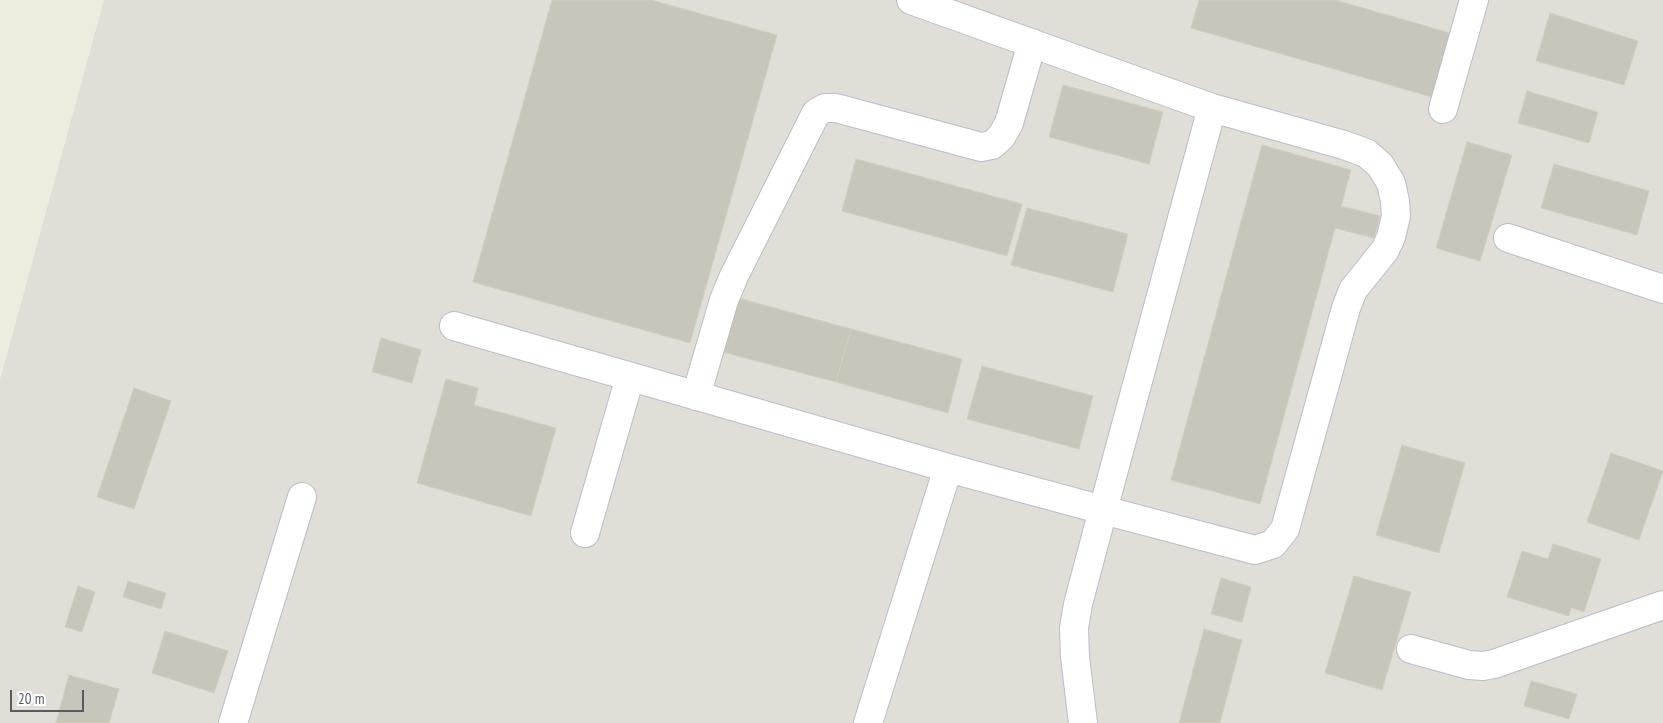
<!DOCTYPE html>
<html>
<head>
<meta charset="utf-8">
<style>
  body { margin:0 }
  #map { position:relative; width:1663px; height:723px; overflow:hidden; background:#edecde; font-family:"PT Sans Narrow",sans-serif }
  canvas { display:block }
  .scale { position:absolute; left:10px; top:690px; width:74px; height:22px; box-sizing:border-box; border:2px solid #585b62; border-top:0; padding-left:6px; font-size:15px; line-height:18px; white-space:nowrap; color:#585b62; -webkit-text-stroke:4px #fff; paint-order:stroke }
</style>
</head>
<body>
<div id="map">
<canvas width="1663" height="723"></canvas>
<div class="scale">20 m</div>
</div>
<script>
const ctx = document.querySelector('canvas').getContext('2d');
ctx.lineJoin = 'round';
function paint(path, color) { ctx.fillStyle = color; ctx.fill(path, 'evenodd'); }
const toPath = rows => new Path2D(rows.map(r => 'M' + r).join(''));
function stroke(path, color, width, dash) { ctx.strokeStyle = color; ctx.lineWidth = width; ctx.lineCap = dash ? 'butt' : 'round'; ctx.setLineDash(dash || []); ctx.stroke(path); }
paint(toPath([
  [104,0,1663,0,1663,723,0,723,0,380]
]), '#e0ded6');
const building = toPath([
  [552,0,651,0,777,35,690,343,473,282,552,0],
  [1199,0,1335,0,1450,33,1432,97,1191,28,1199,0],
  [1550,13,1638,41,1624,85,1536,61,1550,13],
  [1063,85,1163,112,1149,164,1049,137,1063,85],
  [1527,91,1598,112,1589,143,1518,123,1527,91],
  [1467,142,1512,155,1480,261,1436,248,1467,142],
  [1262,145,1351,170,1341,206,1380,216,1374,238,1335,228,1260,504,1171,480,1262,145],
  [856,159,1022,204,1007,256,842,211,856,159],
  [1554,164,1649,191,1637,235,1541,208,1554,164],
  [1027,208,1128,234,1113,292,1011,265,1027,208],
  [738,298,851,329,836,382,723,352,738,298],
  [851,329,962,359,948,413,836,382,851,329],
  [381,338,421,350,412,383,372,372,381,338],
  [982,366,1093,396,1079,449,967,419,982,366],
  [446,379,478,388,474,405,556,428,531,516,417,483,446,379],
  [134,388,171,401,134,509,97,497,134,388],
  [1402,445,1465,463,1439,553,1376,535,1402,445],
  [1611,453,1663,471,1639,540,1587,522,1611,453],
  [1553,544,1601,559,1584,612,1571,608,1569,616,1507,597,1522,551,1548,559,1553,544],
  [1354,576,1411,592,1382,690,1325,673,1354,576],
  [1221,578,1251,587,1242,622,1211,614,1221,578],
  [128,581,166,593,161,609,123,597,128,581],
  [78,586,95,592,82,632,65,627,78,586],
  [1204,629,1242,640,1220,723,1179,723,1204,629],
  [165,631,228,651,214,693,152,673,165,631],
  [69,675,119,689,109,723,56,723,69,675],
  [1531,681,1577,694,1569,719,1524,706,1531,681]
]);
paint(building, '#c8c6bb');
stroke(building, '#d2cebc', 1);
const minor = toPath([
  [911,0,1212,108,1344,145,1366,153,1380,165,1391,183,1395,201,1396,216,1391,237,1385,250,1353,290,1346,308,1285,529,1273,544,1255,550,1103,510,1212,108],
  [1443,109,1474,0],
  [1508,238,1663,289],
  [454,326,948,468,868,723],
  [696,396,724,300,734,276,816,113,825,108,836,108,981,147,992,145,1001,137,1009,123,1032,43],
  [948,468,1103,510,1078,604,1074,628,1075,657,1083,723],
  [585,533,630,377],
  [1411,649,1469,665,1483,666,1494,664,1663,605],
  [233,723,302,497]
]);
stroke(minor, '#bcbdc4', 30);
stroke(minor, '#fff', 28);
</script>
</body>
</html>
